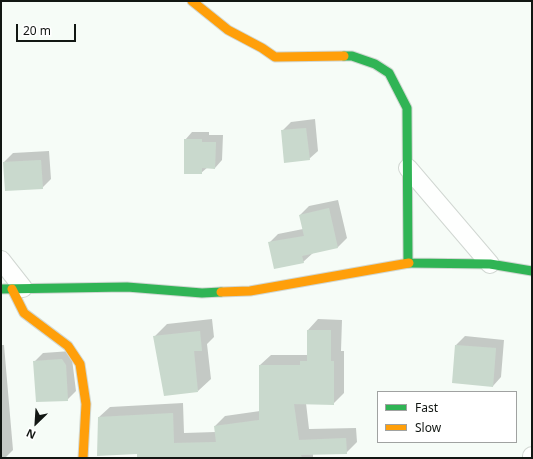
<!DOCTYPE html>
<html>
<head>
<meta charset="utf-8">
<style>
  body { margin:0 }
  #map { position:relative; width:533px; height:459px; overflow:hidden; background:#f6fcf7; font-family:"Noto Sans",sans-serif }
  canvas { display:block }
  .frame { position:absolute; inset:0; border:2px solid #121713; pointer-events:none }
  .legend { position:absolute; left:377px; top:391px; width:140px; height:52px; box-sizing:border-box; background:#fff; border:1px solid #a0a2a1; margin:0; padding:5px 7px; list-style:none; font-size:12px; color:#121713 }
  .legend li { display:flex; align-items:center; gap:8px; height:20px }
  .legend b { width:20px; border:1px solid #a0a2a1 }
  .north { position:absolute; left:16px; top:403px; width:40px; height:40px; -webkit-text-stroke:3px #fff; paint-order:stroke; rotate:205deg; font-size:11px; font-weight:700; line-height:16px; text-align:center; color:#121713 }
  .north::after { content:''; display:block; margin:auto; width:14px; height:18px; background:#121713; clip-path:polygon(50% 0,100% 100%,50% 72%,0 100%) }
  .scale { position:absolute; left:16px; top:24px; width:60px; height:18px; box-sizing:border-box; border:2px solid #121713; border-top:0; padding-left:5px; font-size:12px; line-height:14px; white-space:nowrap; color:#121713; -webkit-text-stroke:3px #fff; paint-order:stroke }
</style>
</head>
<body>
<div id="map">
<canvas width="533" height="459"></canvas>
<div class="frame"></div>
<ul class="legend">
<li><b style="height:5px;background:#30b455"></b>Fast</li>
<li><b style="height:5px;background:#ff9f0a"></b>Slow</li>
</ul>
<div class="north">N</div>
<div class="scale">20 m</div>
</div>
<script>
const ctx = document.querySelector('canvas').getContext('2d');
ctx.lineJoin = 'round';
function paint(path, color) { ctx.fillStyle = color; ctx.fill(path, 'evenodd'); }
const toPath = rows => new Path2D(rows.map(r => 'M' + r).join(''));
function stroke(path, color, width, dash) { ctx.strokeStyle = color; ctx.lineWidth = width; ctx.lineCap = dash ? 'butt' : 'round'; ctx.setLineDash(dash || []); ctx.stroke(path); }
paint(toPath([
  [315,119,318,151,309,159,282,131,291,122],
  [192,132,209,132,209,135,223,135,222,160,215,168,208,167,201,173,185,140],
  [49,151,51,179,42,188,4,162,13,153],
  [338,200,347,238,338,247,313,253,303,262,269,243,278,234,303,229,300,215,309,206],
  [212,319,214,337,207,344,211,379,198,391,155,336,167,324],
  [318,319,342,320,341,351,344,351,344,393,333,404,306,403,309,429,356,428,357,442,346,453,313,454,313,458,159,458,99,417,110,407,183,403,184,433,215,432,215,426,225,416,260,411,260,365,271,355,307,355,308,354,308,330],
  [465,336,504,340,501,377,493,386,456,345],
  [1,345,4,345,13,450,5,458,1,458],
  [71,351,76,391,67,400,34,362,43,353]
]), '#0003');
paint(toPath([
  [306,128,310,160,284,163,281,130],
  [184,139,202,139,202,142,216,142,215,169,202,168,202,174,184,174],
  [41,160,43,189,5,191,3,162],
  [329,208,338,248,302,256,304,263,274,269,268,242,304,236,299,215],
  [307,330,331,330,331,361,334,361,334,405,294,404,299,440,346,438,347,454,301,455,302,458,137,458,137,454,97,456,98,417,173,413,174,443,216,442,214,426,259,420,259,365,300,365,300,361,307,361],
  [200,331,202,351,194,351,198,392,164,396,153,336],
  [455,345,496,348,493,387,452,383],
  [62,359,66,365,68,401,36,402,33,361]
]), '#c9d9cd');
const street = toPath([
  [408,168,490,264],
  [1,260,23,288],
  [532,458,532,456]
]);
const fast = toPath([
  [344,56,352,56,375,64,389,73,407,108,408,263],
  [409,263,490,264,532,271],
  [1,289,127,287,202,293,221,292]
]);
const slow = toPath([
  [192,1,228,30,262,48,275,57,344,56],
  [12,289,24,313,68,346,80,364,86,404,83,458],
  [221,292,250,291,409,263]
]);
stroke(street, '#d1d7d2', 20);
stroke(fast, '#d1d7d2', 11);
stroke(slow, '#d1d7d2', 11);
stroke(street, '#fefffe', 18);
stroke(fast, '#30b455', 9);
stroke(slow, '#ff9f0a', 9);
</script>
</body>
</html>
